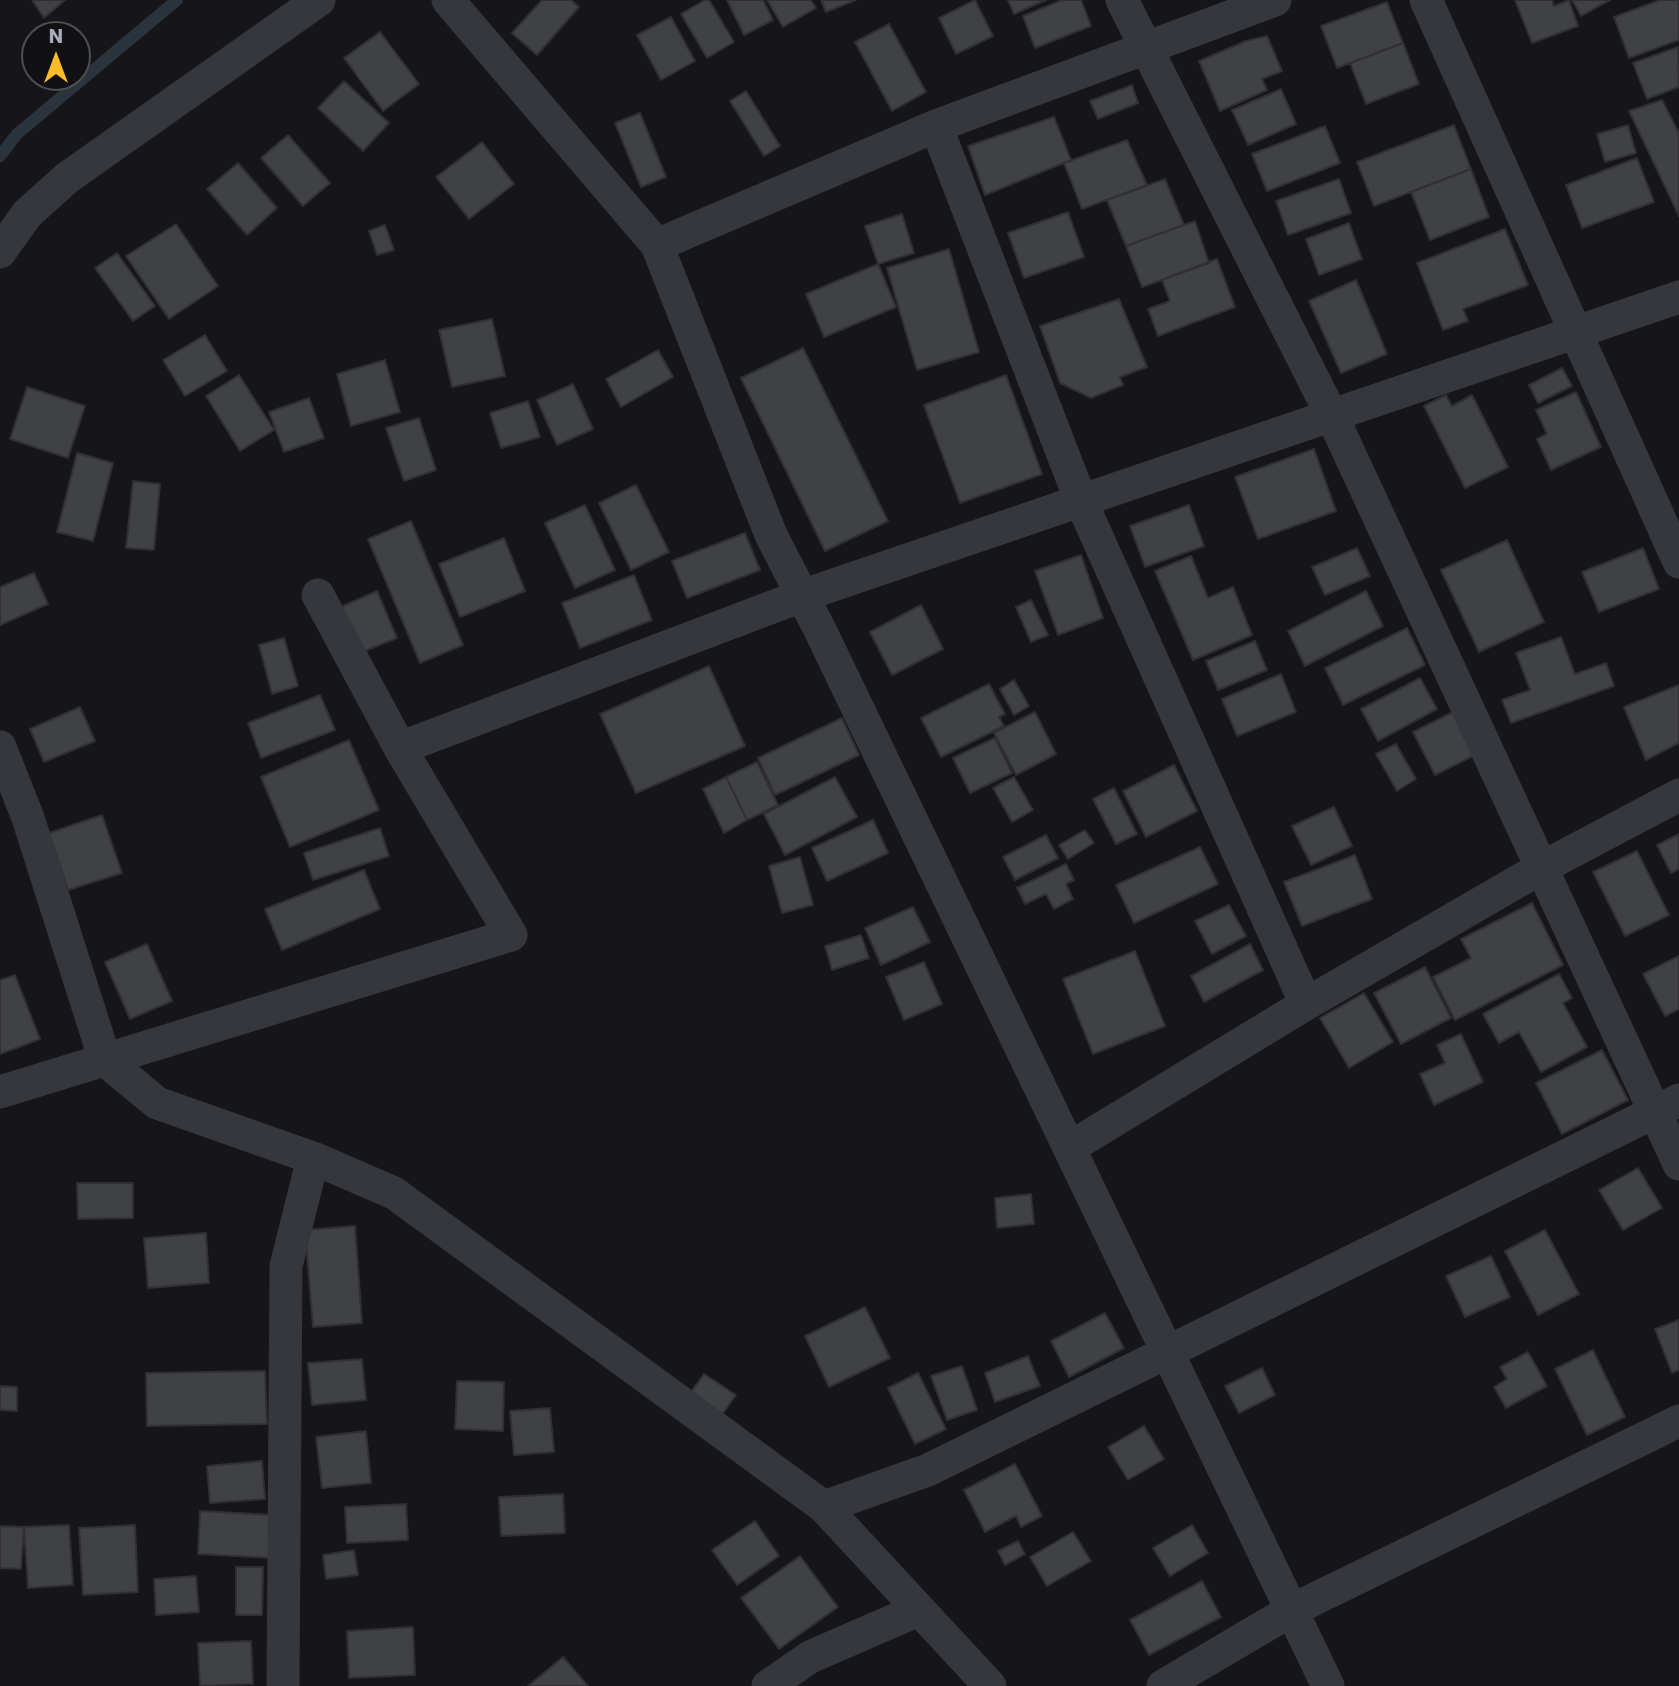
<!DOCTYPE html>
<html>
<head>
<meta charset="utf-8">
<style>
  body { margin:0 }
  #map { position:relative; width:1679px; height:1686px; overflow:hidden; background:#161618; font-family:Poppins,sans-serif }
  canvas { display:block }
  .north { position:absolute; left:21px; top:21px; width:70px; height:70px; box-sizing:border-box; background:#111113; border:2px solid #4d4f55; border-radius:50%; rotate:0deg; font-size:19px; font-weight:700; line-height:28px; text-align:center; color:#a7acb9 }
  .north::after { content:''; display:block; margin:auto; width:24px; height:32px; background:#fdbc28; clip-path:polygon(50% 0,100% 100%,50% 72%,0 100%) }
</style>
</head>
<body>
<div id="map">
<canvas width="1679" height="1686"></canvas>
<div class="north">N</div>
</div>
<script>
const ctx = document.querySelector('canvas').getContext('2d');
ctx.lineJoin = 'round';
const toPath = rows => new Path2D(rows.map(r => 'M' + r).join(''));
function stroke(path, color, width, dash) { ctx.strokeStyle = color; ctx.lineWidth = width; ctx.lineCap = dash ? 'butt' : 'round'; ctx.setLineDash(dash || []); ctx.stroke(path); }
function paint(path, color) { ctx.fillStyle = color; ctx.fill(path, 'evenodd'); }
stroke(toPath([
  [0,156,17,134,177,0]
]), '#2b343d', 12);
const building = toPath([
  [32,0,65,0,44,18,32,0],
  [542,0,571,0,579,7,537,55,512,33,542,0],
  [705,0,709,0,734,42,707,58,681,14,705,0],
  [727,0,763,0,773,20,744,35,727,0],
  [767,0,811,0,816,8,783,27,767,0],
  [821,0,856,0,826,12,821,0],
  [975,0,993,36,956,54,939,18,975,0],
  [1008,0,1046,0,1014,14,1008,0],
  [1062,0,1081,0,1091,26,1035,48,1023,16,1062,0],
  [1515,0,1552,0,1554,6,1569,0,1578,26,1532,43,1515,0],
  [1572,0,1610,0,1581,16,1572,0],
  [1660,0,1679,0,1679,40,1629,58,1614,17,1660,0],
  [1387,2,1403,43,1337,68,1321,26,1387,2],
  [671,17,695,61,661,80,637,35,671,17],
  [889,24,926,92,892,111,855,42,889,24],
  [380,32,419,84,383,111,344,58,380,32],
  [1267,36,1282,71,1262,79,1267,90,1220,111,1199,61,1246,41,1267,36],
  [1403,43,1419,84,1366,104,1350,63,1403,43],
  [1678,47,1679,87,1647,99,1633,63,1678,47],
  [344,81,389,123,363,151,318,108,344,81],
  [1132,85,1138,103,1098,119,1090,101,1132,85],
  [1281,89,1296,124,1248,145,1232,110,1281,89],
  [746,91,780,146,764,156,730,101,746,91],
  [1662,100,1679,133,1679,216,1629,111,1662,100],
  [640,113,666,177,641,187,615,123,640,113],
  [1054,117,1071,160,985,195,968,146,1054,117],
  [1454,125,1471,169,1374,206,1357,162,1454,125],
  [1628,125,1636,153,1605,162,1597,134,1628,125],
  [1325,126,1340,163,1267,191,1252,154,1325,126],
  [288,135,330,183,303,206,261,158,288,135],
  [1127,140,1147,185,1082,209,1064,163,1127,140],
  [482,142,514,184,469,219,436,177,482,142],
  [1637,158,1654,202,1582,228,1566,185,1637,158],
  [238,163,277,208,247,235,207,189,238,163],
  [1471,169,1489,217,1430,240,1411,192,1471,169],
  [1165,179,1184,225,1126,246,1107,200,1165,179],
  [1339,179,1351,213,1288,235,1276,201,1339,179],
  [1068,212,1084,257,1024,278,1008,233,1068,212],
  [902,214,914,253,878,264,865,226,902,214],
  [1195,221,1209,263,1142,287,1126,246,1195,221],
  [1349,223,1362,259,1319,275,1306,239,1349,223],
  [176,224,218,286,169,319,126,256,176,224],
  [385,225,394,250,377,255,369,231,385,225],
  [1505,229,1528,285,1463,309,1468,321,1443,330,1417,263,1505,229],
  [949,249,979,352,917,370,887,268,949,249],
  [117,253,155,306,133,321,95,268,117,253],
  [1217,259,1235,307,1158,336,1148,309,1170,301,1162,280,1217,259],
  [878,264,896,307,824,337,806,294,878,264],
  [1356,280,1387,354,1341,373,1309,301,1356,280],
  [1119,299,1147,367,1120,377,1123,385,1091,398,1060,383,1040,326,1119,299],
  [492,319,505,376,452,387,439,330,492,319],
  [205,335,227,371,185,396,163,360,205,335],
  [803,348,888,521,825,551,741,378,803,348],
  [658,350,673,377,621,407,606,379,658,350],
  [385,360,400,412,351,426,337,374,385,360],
  [1562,368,1572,386,1538,403,1529,385,1562,368],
  [239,375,274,430,240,451,206,396,239,375],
  [1006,375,1042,474,960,503,924,405,1006,375],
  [573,384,593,429,557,445,537,400,573,384],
  [27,387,85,406,68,458,10,439,27,387],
  [1576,392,1601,447,1551,470,1537,439,1547,434,1536,410,1576,392],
  [1446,395,1452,406,1472,395,1508,467,1465,488,1424,406,1446,395],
  [309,398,324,438,284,452,269,412,309,398],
  [528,401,540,437,501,448,490,413,528,401],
  [419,418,436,470,404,481,386,428,419,418],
  [1314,449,1336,511,1258,539,1235,477,1314,449],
  [77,453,113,463,93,541,57,532,77,453],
  [133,481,160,484,154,550,126,548,133,481],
  [636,485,669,552,631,570,599,503,636,485],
  [585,505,615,570,575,588,545,523,585,505],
  [1189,505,1204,546,1145,567,1130,526,1189,505],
  [411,521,463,645,420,663,368,539,411,521],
  [745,533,760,570,687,598,672,561,745,533],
  [504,538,525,591,460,617,439,564,504,538],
  [1507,540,1544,622,1479,652,1441,570,1507,540],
  [1357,548,1370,576,1325,595,1312,567,1357,548],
  [1643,548,1659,589,1599,612,1582,572,1643,548],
  [1081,555,1103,618,1058,635,1035,571,1081,555],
  [1191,556,1208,598,1233,587,1252,635,1193,660,1155,571,1191,556],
  [34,573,48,604,0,625,0,587,34,573],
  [634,575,652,620,580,648,562,603,634,575],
  [377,591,397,638,357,654,338,608,377,591],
  [1366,591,1383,626,1305,666,1288,631,1366,591],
  [1031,600,1048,635,1031,642,1016,607,1031,600],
  [921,605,943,649,892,675,870,632,921,605],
  [1407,628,1425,665,1343,705,1325,668,1407,628],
  [1561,637,1575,674,1606,663,1614,686,1511,723,1502,700,1530,690,1516,653,1561,637],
  [284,638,298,686,272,694,259,645,284,638],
  [1255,641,1267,670,1218,690,1206,661,1255,641],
  [709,666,745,746,636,793,600,714,709,666],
  [1281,674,1296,712,1237,736,1222,699,1281,674],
  [1420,678,1437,709,1378,741,1361,709,1420,678],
  [1014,680,1029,706,1014,715,1000,689,1014,680],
  [989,684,1005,714,999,717,1004,726,941,757,921,718,989,684],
  [1679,685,1679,743,1646,760,1624,707,1679,685],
  [320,695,335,730,261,758,248,723,320,695],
  [80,707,95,741,44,762,30,729,80,707],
  [1455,711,1477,754,1435,775,1413,732,1455,711],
  [1035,712,1056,754,1016,775,994,733,1035,712],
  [842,718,859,755,775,795,758,758,842,718],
  [995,738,1012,773,970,793,953,758,995,738],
  [349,740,379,810,290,847,261,777,349,740],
  [1396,744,1416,779,1397,791,1376,754,1396,744],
  [757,762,778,805,747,820,726,777,757,762],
  [1174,765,1197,811,1146,837,1123,791,1174,765],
  [726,777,747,820,724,833,703,789,726,777],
  [835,777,857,817,785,855,764,814,835,777],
  [1014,777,1033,810,1012,822,993,788,1014,777],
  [1114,788,1137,834,1116,844,1093,799,1114,788],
  [1334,807,1352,846,1311,865,1292,826,1334,807],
  [102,815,122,873,68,890,49,833,102,815],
  [873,820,888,853,827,881,812,848,873,820],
  [380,828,389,856,313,880,304,853,380,828],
  [1085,830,1094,843,1068,859,1059,845,1085,830],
  [1679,834,1679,869,1671,873,1657,845,1679,834],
  [1046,835,1058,858,1015,880,1003,857,1046,835],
  [1200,847,1218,884,1134,923,1116,885,1200,847],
  [1637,851,1669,915,1625,936,1593,872,1637,851],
  [1355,855,1372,899,1302,926,1284,882,1355,855],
  [800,857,813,905,782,913,769,866,800,857],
  [1066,864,1074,880,1066,884,1073,899,1054,909,1046,894,1025,904,1017,888,1066,864],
  [364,870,380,909,282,950,265,909,364,870],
  [1532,903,1563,965,1455,1020,1433,977,1471,958,1461,939,1532,903],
  [1229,905,1246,936,1212,954,1195,921,1229,905],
  [913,907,930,942,881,965,865,928,913,907],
  [861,935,869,958,832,970,825,946,861,935],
  [147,944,172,1001,130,1019,105,962,147,944],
  [1250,944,1263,970,1204,1002,1191,976,1250,944],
  [1135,951,1165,1026,1093,1054,1063,979,1135,951],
  [1679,956,1679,1009,1665,1016,1643,974,1679,956],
  [924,962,942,1004,904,1020,886,977,924,962],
  [1425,967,1451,1018,1401,1044,1374,993,1425,967],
  [1559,974,1572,998,1563,1003,1587,1047,1541,1072,1519,1032,1499,1043,1483,1014,1559,974],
  [15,975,40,1039,0,1054,0,980,15,975],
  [1364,993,1393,1042,1349,1068,1320,1018,1364,993],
  [1461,1034,1483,1082,1434,1105,1420,1074,1445,1063,1437,1045,1461,1034],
  [1602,1050,1628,1100,1562,1134,1536,1083,1602,1050],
  [1638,1168,1662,1208,1623,1230,1599,1190,1638,1168],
  [77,1183,133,1183,133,1218,78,1219,77,1183],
  [1031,1194,1034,1224,997,1228,995,1198,1031,1194],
  [355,1226,362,1323,313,1327,305,1230,355,1226],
  [1545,1230,1579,1294,1538,1315,1505,1251,1545,1230],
  [206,1233,209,1283,148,1288,144,1238,206,1233],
  [1491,1256,1510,1297,1465,1317,1446,1276,1491,1256],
  [865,1307,890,1358,829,1387,805,1336,865,1307],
  [1105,1313,1124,1348,1069,1377,1051,1341,1105,1313],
  [1679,1320,1679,1370,1672,1373,1655,1329,1679,1320],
  [1593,1350,1625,1417,1587,1435,1555,1369,1593,1350],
  [1528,1352,1547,1386,1506,1408,1494,1387,1507,1379,1500,1367,1528,1352],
  [1028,1356,1040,1386,995,1402,985,1373,1028,1356],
  [362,1359,366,1400,312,1405,308,1363,362,1359],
  [962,1366,977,1410,947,1420,931,1376,962,1366],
  [1262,1368,1275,1395,1239,1413,1225,1386,1262,1368],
  [265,1371,267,1424,147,1426,146,1373,265,1371],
  [918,1373,946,1429,915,1444,888,1388,918,1373],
  [704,1374,736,1395,718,1420,686,1399,704,1374],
  [457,1381,504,1382,503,1431,455,1429,457,1381],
  [0,1386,17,1387,17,1411,0,1410,0,1386],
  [550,1408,554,1452,514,1455,510,1411,550,1408],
  [1144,1426,1164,1459,1128,1480,1108,1447,1144,1426],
  [366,1431,371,1483,322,1488,316,1437,366,1431],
  [262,1461,265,1499,210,1503,207,1466,262,1461],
  [1015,1464,1042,1516,1021,1527,1016,1516,985,1532,964,1490,1015,1464],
  [563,1494,565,1533,501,1536,499,1497,563,1494],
  [406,1504,408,1540,347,1543,345,1507,406,1504],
  [200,1511,274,1515,272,1558,198,1554,200,1511],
  [755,1521,779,1556,737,1585,712,1550,755,1521],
  [69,1525,73,1585,28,1588,24,1527,69,1525],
  [135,1525,138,1592,83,1595,79,1528,135,1525],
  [1192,1525,1208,1553,1170,1576,1153,1548,1192,1525],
  [0,1526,24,1527,21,1569,0,1568,0,1526],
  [1073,1532,1091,1561,1047,1586,1030,1557,1073,1532],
  [1018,1541,1025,1554,1005,1565,998,1551,1018,1541],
  [354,1550,358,1575,326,1579,323,1555,354,1550],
  [800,1556,838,1607,779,1649,741,1598,800,1556],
  [236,1567,263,1567,262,1615,236,1615,236,1567],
  [196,1576,199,1612,156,1615,154,1579,196,1576],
  [1202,1581,1221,1617,1149,1655,1130,1620,1202,1581],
  [413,1627,415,1675,349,1678,347,1631,413,1627],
  [251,1641,253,1684,200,1686,198,1643,251,1641],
  [563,1657,588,1686,528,1686,563,1657]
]);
paint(building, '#404145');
stroke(building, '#303034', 2);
stroke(toPath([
  [448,0,657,245,771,535,821,632,1328,1686],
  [1122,0,1332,416,1679,1164],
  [1426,0,1679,562],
  [936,126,1081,501,1306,1004,1541,868,1679,795],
  [657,245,936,126,1275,0],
  [0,252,27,214,67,178,319,0],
  [0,747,28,818,105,1060,157,1103,313,1158,394,1193,824,1507,990,1686],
  [400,748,804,595,1679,297],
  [0,1092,511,935,400,748,318,595],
  [1069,1148,1306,1004],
  [824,1507,928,1470,1679,1100],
  [283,1686,286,1266,313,1158],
  [768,1686,810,1657,918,1610],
  [1163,1686,1292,1610,1679,1421]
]), '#36373d', 33);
</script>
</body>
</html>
